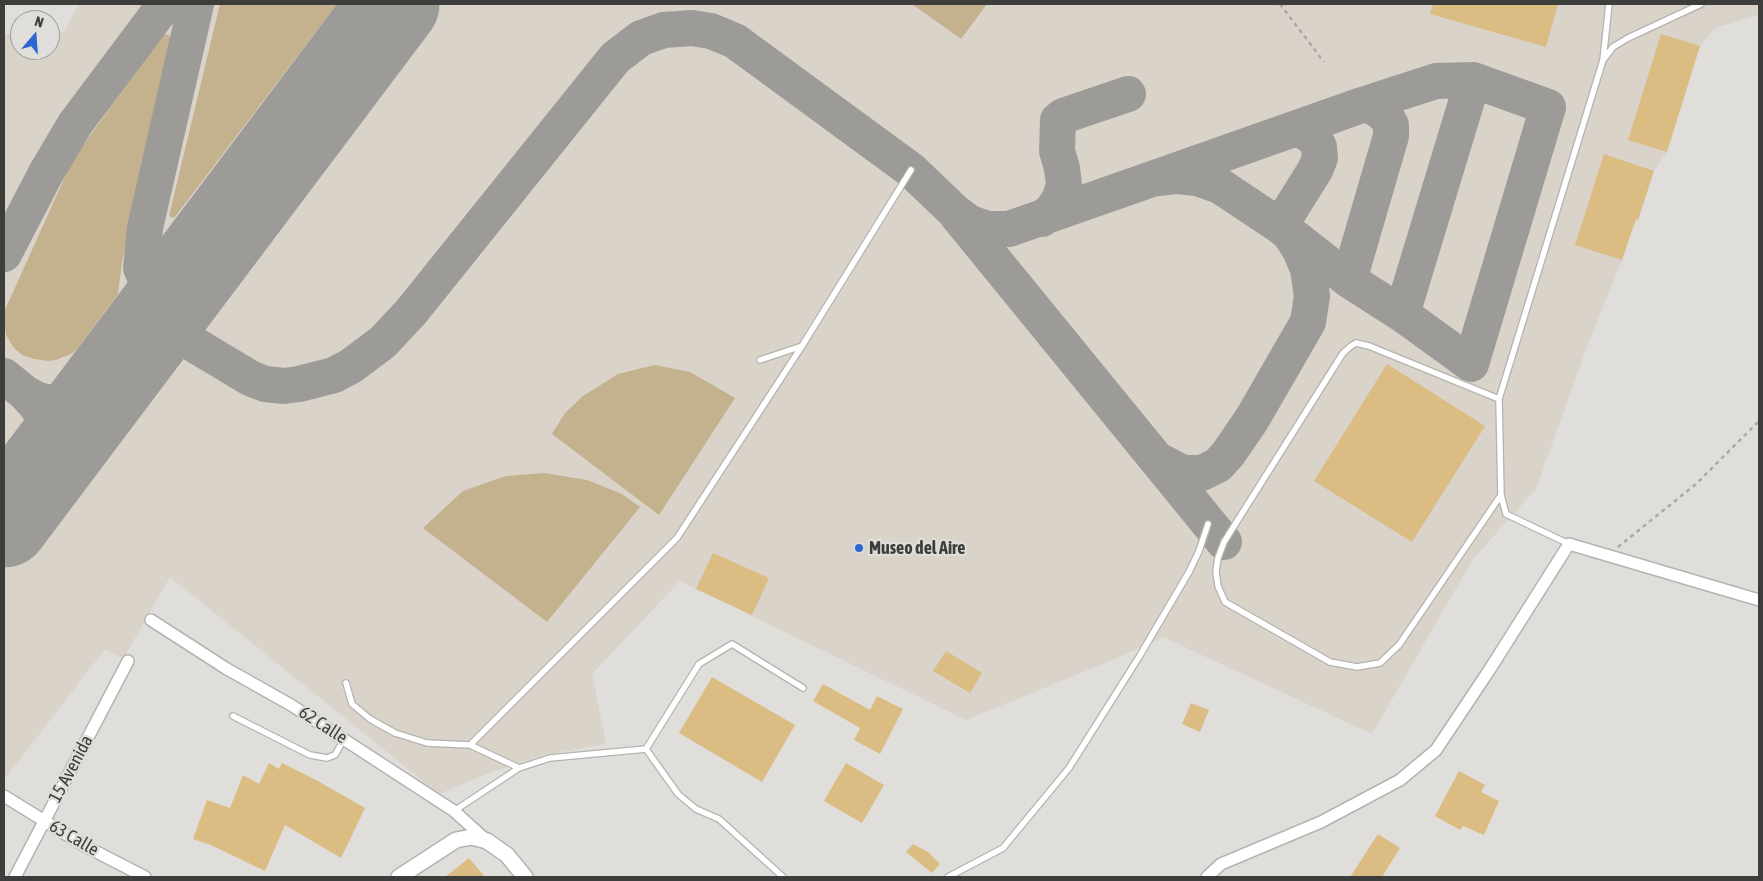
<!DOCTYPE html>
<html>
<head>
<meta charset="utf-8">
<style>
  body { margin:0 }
  #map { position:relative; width:1763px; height:881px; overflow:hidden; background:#e0dedb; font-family:"Asap Condensed",sans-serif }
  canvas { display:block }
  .frame { position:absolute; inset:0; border:5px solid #3d3d3b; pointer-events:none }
  .north { position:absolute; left:10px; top:10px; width:50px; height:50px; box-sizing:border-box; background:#e0dedb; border:1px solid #9f9e9b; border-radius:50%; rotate:18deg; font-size:14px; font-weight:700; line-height:20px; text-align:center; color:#3d3d3b }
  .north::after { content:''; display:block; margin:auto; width:18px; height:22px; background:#2e66d4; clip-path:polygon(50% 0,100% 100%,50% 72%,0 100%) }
</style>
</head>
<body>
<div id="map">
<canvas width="1763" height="881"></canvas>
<div class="frame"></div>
<div class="north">N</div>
</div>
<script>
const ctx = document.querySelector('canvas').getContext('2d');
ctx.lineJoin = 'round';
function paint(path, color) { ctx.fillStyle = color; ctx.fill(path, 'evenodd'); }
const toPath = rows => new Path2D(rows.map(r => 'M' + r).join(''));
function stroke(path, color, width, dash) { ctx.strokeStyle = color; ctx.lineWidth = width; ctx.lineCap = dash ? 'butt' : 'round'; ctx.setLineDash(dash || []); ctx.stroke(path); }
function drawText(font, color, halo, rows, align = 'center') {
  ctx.font = font + ' "Asap Condensed",sans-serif'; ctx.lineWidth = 4.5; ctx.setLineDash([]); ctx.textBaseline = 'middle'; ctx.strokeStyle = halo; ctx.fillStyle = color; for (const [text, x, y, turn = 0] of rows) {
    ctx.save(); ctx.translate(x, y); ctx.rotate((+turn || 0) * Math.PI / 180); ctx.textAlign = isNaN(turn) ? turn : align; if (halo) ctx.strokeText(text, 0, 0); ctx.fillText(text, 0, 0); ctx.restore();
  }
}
paint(toPath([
  [79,4,1759,4,1759,15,1715,28,1700,46,1667,152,1654,171,1638,220,1635,222,1622,260,1587,347,1536,489,1473,559,1372,734,1163,637,1122,656,966,720,680,581,592,674,606,744,543,755,489,773,439,794,170,577,123,659,105,649,7,776,4,777,4,34,20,34,20,50,50,50,50,32,64,32]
]), '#d9d3c9');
paint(toPath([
  [220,4,337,4,174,218,169,216],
  [912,4,987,4,961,39],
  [166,34,171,37,173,41,122,262,118,294,77,349,73,353,56,360,48,361,34,359,22,355,14,348,6,335,4,317,5,310,73,159,162,36],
  [655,365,690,372,735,398,659,515,552,434,565,413,583,396,618,374],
  [544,473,587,480,622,494,640,507,547,622,423,528,463,491,506,476]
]), '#c4b18d');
stroke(toPath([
  [196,4,145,228,141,268,161,313,195,345,250,378,265,384,284,386,299,384,334,375,351,366,383,342,411,312,615,58,641,38,664,30,692,28,711,31,735,41,911,170,955,212,970,223,988,229,1009,229,1152,179,1177,176,1197,178,1220,186,1280,226,1349,280,1402,314,1471,364,1548,107,1473,80,1436,81,1362,105,1152,179],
  [957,215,1224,542],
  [1042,219,1053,209,1060,198,1064,185,1062,168,1057,151,1058,120,1063,116,1128,94],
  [1280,226,1315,170,1320,158,1319,147,1314,138,1305,132,1294,129],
  [4,254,46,173,75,124,165,4],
  [1349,280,1391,136,1391,125,1387,118,1380,111,1371,106,1362,105],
  [1402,314,1473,80],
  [4,376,25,393,37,406,44,419,48,434,47,452,40,474],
  [25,393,38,400,61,405,76,403,90,397,108,383],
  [1158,460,1183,473,1202,473,1218,465,1228,454,1252,419,1308,322,1312,296,1308,269,1300,250,1291,236]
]), '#9c9b98', 36);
stroke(toPath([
  [4,522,394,4]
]), '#9c9b98', 91);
paint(toPath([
  [1433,4,1558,4,1546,47,1430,14],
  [1661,34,1700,46,1667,152,1628,140],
  [1604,154,1654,171,1638,220,1636,219,1622,260,1575,245],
  [1387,364,1485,426,1412,542,1314,481],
  [713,553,769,578,752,615,696,589],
  [946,651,982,673,970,693,933,671],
  [712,677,795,725,762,782,679,733],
  [823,684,870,710,877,696,903,709,880,754,854,740,860,728,813,701],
  [1191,703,1209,710,1200,732,1182,724],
  [269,763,279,769,282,763,316,780,365,808,341,858,285,825,265,871,211,845,193,839,207,800,230,808,243,775,259,784],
  [846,763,884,785,862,823,824,801],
  [1459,771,1485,785,1481,792,1499,801,1484,835,1463,826,1460,830,1435,816],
  [1378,834,1400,848,1382,877,1350,877],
  [913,844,928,852,940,864,932,873,906,852],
  [469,858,485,877,445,877]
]), '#dbbc83');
const lane = toPath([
  [1603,60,1613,47,1628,38,1701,4],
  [760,360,802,346],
  [1499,399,1369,346,1356,343,1351,346,1343,353,1224,542,1218,558,1216,571,1218,586,1225,602,1330,662,1357,667,1380,663,1399,645,1501,495],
  [1569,544,1506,514,1501,495,1499,399,1603,60,1609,4],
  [346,683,352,704,370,719,395,733,427,743,470,745,519,768],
  [233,716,310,755,327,758,335,755,344,739],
  [470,745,677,538,802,346,911,170],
  [646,749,699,664,732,644,803,688],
  [646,749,678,794,696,809,719,819,783,877],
  [454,811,519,768,550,758,646,749],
  [948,877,1003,848,1069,768,1139,657,1189,572,1199,551,1208,524]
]);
const street = toPath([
  [151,620,227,669,291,705,454,811,486,840],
  [4,796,85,846,145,877],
  [15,877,128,661],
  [1207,877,1221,864,1321,822,1400,780,1436,750,1490,669,1569,544,1759,600]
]);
const secondary = toPath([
  [399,877,456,840,472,837,487,841,507,855,525,877]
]);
stroke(lane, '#b5b3b0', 8);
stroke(street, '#b5b3b0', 14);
stroke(secondary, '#b5b3b0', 18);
stroke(toPath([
  [1280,4,1324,62],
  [1618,547,1696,484,1759,421]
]), '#aaa9a6', 2.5, [4, 4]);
stroke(lane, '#fff', 5.5);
stroke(street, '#fff', 11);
stroke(secondary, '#fff', 15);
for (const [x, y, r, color] of [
  [859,548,5,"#2e66d4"]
]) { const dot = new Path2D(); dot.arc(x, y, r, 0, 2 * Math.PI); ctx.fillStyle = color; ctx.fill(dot); stroke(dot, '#e0dedb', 2); }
drawText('bold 18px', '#3d3d3b', '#e0dedb', [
  ["Museo del Aire",869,548]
], 'left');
drawText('18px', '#3d3d3b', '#e0dedb', [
  ["62 Calle",323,725,33],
  ["15 Avenida",71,769,-62],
  ["63 Calle",74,838,30]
]);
</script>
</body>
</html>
